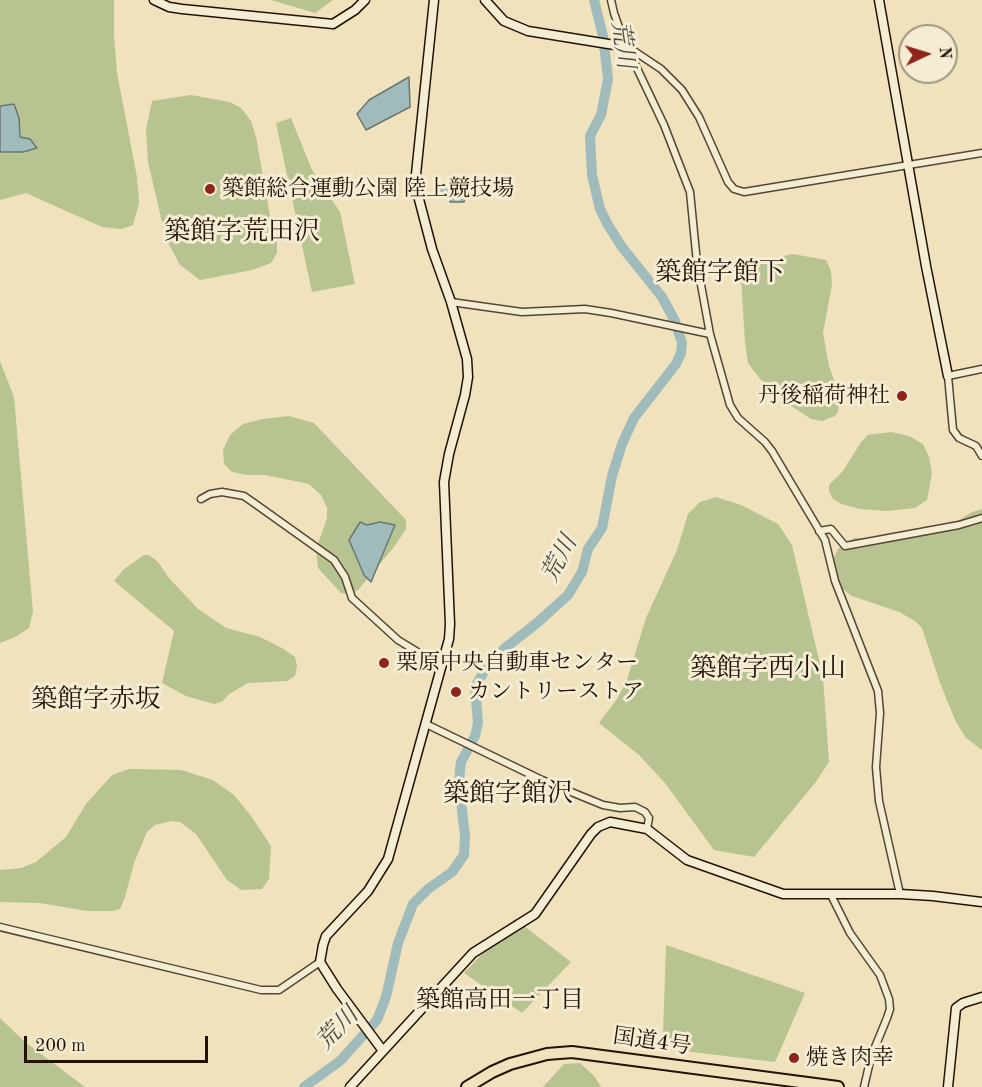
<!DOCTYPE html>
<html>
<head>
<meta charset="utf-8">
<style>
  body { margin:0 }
  #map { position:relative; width:982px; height:1087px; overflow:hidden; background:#efe2bd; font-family:"Old Standard TT",serif }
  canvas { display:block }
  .north { position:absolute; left:898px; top:24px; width:60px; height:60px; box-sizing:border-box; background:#f5ecd4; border:2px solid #a19580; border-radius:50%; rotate:86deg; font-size:16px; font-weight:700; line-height:24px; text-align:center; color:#221202 }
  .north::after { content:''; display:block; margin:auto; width:21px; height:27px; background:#8f2418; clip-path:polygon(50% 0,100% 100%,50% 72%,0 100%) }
  .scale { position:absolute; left:24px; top:1036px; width:184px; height:27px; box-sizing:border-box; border:3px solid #221202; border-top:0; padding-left:8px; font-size:18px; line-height:21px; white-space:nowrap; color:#221202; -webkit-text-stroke:4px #f5ecd4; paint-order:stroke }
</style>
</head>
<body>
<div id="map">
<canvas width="982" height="1087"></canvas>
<div class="north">N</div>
<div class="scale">200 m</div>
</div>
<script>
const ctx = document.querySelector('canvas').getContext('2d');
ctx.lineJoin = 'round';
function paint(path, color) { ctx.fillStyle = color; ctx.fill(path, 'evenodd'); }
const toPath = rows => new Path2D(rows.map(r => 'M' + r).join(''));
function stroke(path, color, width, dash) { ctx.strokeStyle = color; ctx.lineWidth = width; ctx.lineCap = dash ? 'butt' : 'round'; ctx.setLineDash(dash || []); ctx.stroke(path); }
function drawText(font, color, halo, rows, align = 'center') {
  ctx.font = font + ' "Old Standard TT","Noto Serif JP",serif'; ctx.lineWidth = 6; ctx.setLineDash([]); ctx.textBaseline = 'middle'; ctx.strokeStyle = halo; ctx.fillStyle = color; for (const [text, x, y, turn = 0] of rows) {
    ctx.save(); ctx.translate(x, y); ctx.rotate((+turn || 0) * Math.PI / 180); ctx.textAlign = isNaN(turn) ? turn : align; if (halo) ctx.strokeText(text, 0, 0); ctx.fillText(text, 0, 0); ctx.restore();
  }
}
paint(toPath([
  [0,0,114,0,114,35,117,73,137,177,139,203,133,225,122,229,102,227,26,193,0,200],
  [271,0,333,0,315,13],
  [191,95,230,102,241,108,251,121,256,137,270,216,277,239,277,253,271,263,252,270,200,280,180,265,166,239,148,162,146,129,152,101],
  [291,118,312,170,340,212,355,284,312,292,276,123],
  [793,254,826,260,831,271,832,284,823,333,829,366,840,396,838,412,835,416,822,421,811,419,782,400,761,380,748,363,745,342,741,278,748,264],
  [0,361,14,397,33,612,29,628,15,637,0,643],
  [289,416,314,423,406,520,406,529,394,547,358,590,348,594,341,593,318,568,316,550,327,518,327,508,321,495,309,484,265,475,247,475,232,472,224,464,223,450,230,435,243,424,262,419],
  [891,432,909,436,923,444,929,457,932,473,927,500,915,508,887,511,860,509,841,504,832,498,829,491,829,485,843,471,861,442,868,435],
  [716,497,741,505,778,524,792,545,823,677,829,762,815,783,754,857,714,850,665,783,639,755,599,723,617,699,627,680,646,618,677,550,688,514,700,502],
  [982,509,982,750,966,738,956,722,940,683,922,628,915,621,899,612,852,596,836,584,832,561,838,549,854,538,905,538,939,532,972,512],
  [144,555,149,555,158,562,169,578,198,609,226,628,260,637,282,648,295,657,297,666,295,676,287,681,248,683,229,694,223,701,214,704,186,696,162,683,174,631,114,581,124,569],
  [129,769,181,770,213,780,234,795,251,816,271,846,269,879,262,889,241,890,227,880,196,834,180,822,172,821,155,825,147,832,134,863,125,897,120,909,112,911,87,911,40,903,0,902,0,870,21,868,36,862,66,837,86,804,112,775],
  [515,919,571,962,522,1013,464,973],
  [666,945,805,993,775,1062,659,1048,663,1034],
  [0,1018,25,1042,85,1087,0,1087],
  [580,1063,594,1076,601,1087,543,1087,564,1064]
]), '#b8c392');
const water = toPath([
  [409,77,410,107,366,130,357,114,369,100,409,77],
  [14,104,19,118,20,137,30,139,37,148,23,152,0,152,0,106,14,104],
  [461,182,467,184,464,202,450,202,450,198,441,197,436,193,438,187,461,182],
  [360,522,367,525,380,522,395,525,371,582,364,575,349,540,360,522]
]);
paint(water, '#9fbbbc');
stroke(water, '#6d7772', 1.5);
stroke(toPath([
  [304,1087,340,1061,377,1020,386,997,398,943,413,904,428,889,452,872,464,855,465,836,459,784,460,769,461,762,475,736,478,723,475,687,486,668,505,648,537,623,568,595,582,572,588,549,602,528,612,476,622,444,634,418,676,364,681,353,682,343,675,321,662,297,622,247,608,225,600,209,592,175,590,136,601,115,608,79,603,36,594,0]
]), '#9fbbbc', 10);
const street = toPath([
  [611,0,614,13,623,39,664,125,690,192,697,263,710,334,730,405,738,418,765,442,772,451,825,540,835,581,878,691,880,713,876,767,879,801,900,894],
  [628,47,661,69,682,90,699,117,728,182,734,189,744,192,982,153],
  [451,302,522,312,585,309,611,313,710,334],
  [982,369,948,376,953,430,959,438,976,446,982,456],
  [201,499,210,494,222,492,244,496,254,503,334,560,345,577,352,598,398,640,421,654,444,663],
  [819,531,831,529,845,546,959,525,982,518],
  [426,724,542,780,603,805,620,808,635,807,645,812,649,818,647,829],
  [831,895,850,933,880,975,889,999,890,1009,887,1018,871,1057,864,1087],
  [0,927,261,990,279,990,320,962]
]);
const secondary = toPath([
  [154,0,169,7,182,9,333,24,355,10,365,0],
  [485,0,504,21,528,31,627,47],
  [879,0,926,266,948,376],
  [383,1051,337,989,320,962,323,945,326,936,368,891,388,859,449,639,450,624,444,482,449,454,465,395,468,377,467,359,451,302,432,249,415,184,434,0],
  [350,1087,473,953,535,914,591,834,598,827,610,822,647,829,687,860,783,894,900,894,933,896,982,902],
  [948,1087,956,1008,963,1003,982,997]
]);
const highway = toPath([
  [467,1087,492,1072,510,1064,547,1054,572,1052,838,1087]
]);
stroke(street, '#554631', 9);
stroke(secondary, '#221202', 11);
stroke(highway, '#221202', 14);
stroke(street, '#f5ecd4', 6);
stroke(secondary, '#f5ecd4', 8);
stroke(highway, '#efe2bd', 10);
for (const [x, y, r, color] of [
  [210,189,6,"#8f2418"],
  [902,396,6,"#8f2418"],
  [384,663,6,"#8f2418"],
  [456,692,6,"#8f2418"],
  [794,1058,6,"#8f2418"]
]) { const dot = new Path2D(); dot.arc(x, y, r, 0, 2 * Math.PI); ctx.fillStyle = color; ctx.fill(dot); stroke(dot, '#f5ecd4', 2); }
drawText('22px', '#221202', '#f5ecd4', [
  ["築館総合運動公園 陸上競技場",222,189],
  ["丹後稲荷神社",890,396,"right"],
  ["栗原中央自動車センター",396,663],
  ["カントリーストア",468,692],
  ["焼き肉幸",806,1058]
], 'left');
drawText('22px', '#221202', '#f5ecd4', [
  ["国道4号",652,1042,8]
]);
drawText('italic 24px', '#4e4d43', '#f5ecd4', [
  ["荒川",622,45,82],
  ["荒川",560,559,-62],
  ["荒川",338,1029,-46]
]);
drawText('24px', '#221202', '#f5ecd4', [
  ["築館高田一丁目",500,1001]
]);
drawText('26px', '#221202', '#f5ecd4', [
  ["築館字荒田沢",242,232],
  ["築館字館下",720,273],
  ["築館字西小山",768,669],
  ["築館字赤坂",96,700],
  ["築館字館沢",508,794]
]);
</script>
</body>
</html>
